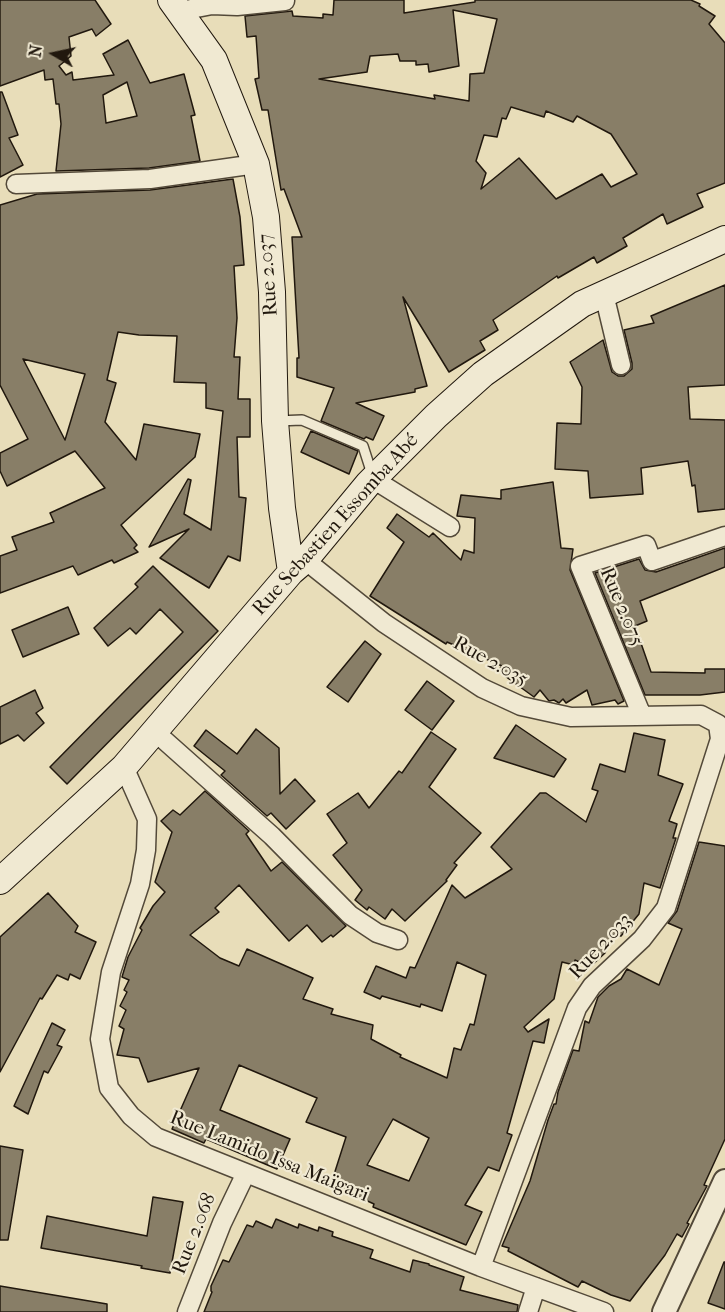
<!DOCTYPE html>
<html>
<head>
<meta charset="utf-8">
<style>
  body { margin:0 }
  #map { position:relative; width:725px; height:1312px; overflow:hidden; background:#e8ddb9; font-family:"IM FELL French Canon",serif }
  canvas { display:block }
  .north { position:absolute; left:24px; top:24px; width:60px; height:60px; -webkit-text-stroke:4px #f0e9d2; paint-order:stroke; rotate:279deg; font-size:16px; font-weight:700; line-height:24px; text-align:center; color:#21180e }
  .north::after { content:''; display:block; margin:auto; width:21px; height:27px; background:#21180e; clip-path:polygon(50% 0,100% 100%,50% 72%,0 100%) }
</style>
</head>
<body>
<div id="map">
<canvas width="725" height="1312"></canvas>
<div class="north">N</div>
</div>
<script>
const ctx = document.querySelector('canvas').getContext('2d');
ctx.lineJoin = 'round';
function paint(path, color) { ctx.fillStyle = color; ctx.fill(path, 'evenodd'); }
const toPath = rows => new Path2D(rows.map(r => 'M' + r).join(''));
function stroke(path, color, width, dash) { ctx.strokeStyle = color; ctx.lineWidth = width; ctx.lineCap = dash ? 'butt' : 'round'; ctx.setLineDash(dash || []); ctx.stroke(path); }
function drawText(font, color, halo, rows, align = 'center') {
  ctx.font = font + ' "IM FELL French Canon",serif'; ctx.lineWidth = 4.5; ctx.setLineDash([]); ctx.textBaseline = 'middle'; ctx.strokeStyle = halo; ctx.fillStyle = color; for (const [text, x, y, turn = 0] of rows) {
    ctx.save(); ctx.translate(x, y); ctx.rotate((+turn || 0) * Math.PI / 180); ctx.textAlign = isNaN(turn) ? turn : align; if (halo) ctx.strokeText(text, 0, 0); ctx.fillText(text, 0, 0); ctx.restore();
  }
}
const building = toPath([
  [0,0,95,0,111,24,96,36,92,29,69,37,71,56,59,66,66,75,72,72,73,80,114,75,103,54,128,40,150,83,184,74,195,115,191,116,200,161,149,168,56,171,61,124,59,104,56,104,53,79,45,80,44,70,0,86,0,0],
  [127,82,137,116,106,123,103,95,127,82],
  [334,0,404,0,404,13,475,2,475,0,691,0,700,4,699,6,715,16,709,24,725,43,725,183,697,194,703,207,667,224,663,214,623,238,627,246,597,263,594,257,558,278,557,276,493,320,498,330,480,341,485,350,449,372,403,297,427,386,415,389,415,392,356,403,384,416,373,440,366,437,364,439,321,421,334,388,297,377,297,358,299,358,292,237,302,237,284,189,281,190,268,110,262,110,255,79,259,78,256,36,247,37,245,16,292,11,293,16,323,18,323,14,333,15,334,0],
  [453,10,497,19,484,73,470,74,469,101,434,95,435,99,319,79,367,72,370,56,398,54,400,61,416,61,416,65,428,64,429,72,459,66,453,10],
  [511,107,544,117,546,111,573,122,577,116,611,134,637,174,611,187,602,174,556,199,519,158,481,189,486,173,476,161,484,135,497,137,502,118,506,119,511,107],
  [0,92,2,92,18,135,9,138,23,165,0,177,0,92],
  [233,179,240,217,244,265,234,266,237,318,234,357,240,357,238,399,250,399,250,437,237,437,239,497,246,498,240,561,228,556,209,588,160,558,189,529,149,547,188,479,191,480,184,514,211,530,223,411,206,408,206,383,174,382,177,336,139,335,118,332,107,380,116,383,105,422,136,460,144,424,200,434,195,457,121,525,137,545,134,548,138,552,114,563,112,560,78,575,73,566,0,593,0,556,17,550,12,537,54,522,50,513,105,488,75,451,7,486,0,471,0,453,28,439,0,385,0,205,37,194,150,190,233,179],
  [23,359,85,374,65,440,23,359],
  [725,285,725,385,688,387,690,419,725,420,725,509,698,512,695,485,692,486,688,461,641,468,643,494,590,498,588,471,555,469,557,423,581,424,582,387,570,362,603,340,612,372,618,376,624,376,632,369,632,363,624,330,654,323,651,316,725,285],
  [311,431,358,451,349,474,301,452,311,431],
  [553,482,561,548,573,549,570,570,624,701,618,704,615,700,592,705,587,690,566,703,563,699,559,703,554,700,549,701,540,690,534,697,498,671,502,666,447,642,446,644,370,596,404,542,387,528,397,514,429,537,433,533,461,560,464,550,474,553,475,518,457,516,461,495,501,499,501,490,553,482],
  [725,548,725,567,640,601,647,621,635,626,651,672,705,673,705,669,725,669,725,692,700,695,645,695,595,573,639,559,645,570,656,572,725,548],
  [153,566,218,631,67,784,50,767,183,632,160,609,136,634,130,628,108,646,94,628,138,587,135,584,153,566],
  [68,607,79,634,23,657,12,630,68,607],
  [365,641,381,654,348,702,327,687,365,641],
  [427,681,454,701,432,730,405,710,427,681],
  [35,690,43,708,36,713,44,723,24,741,18,735,0,744,0,707,35,690],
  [516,725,566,759,554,777,494,758,516,725],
  [256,729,279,748,280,794,295,779,315,801,286,829,271,813,267,816,221,775,225,771,194,746,206,730,237,754,256,729],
  [431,732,456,749,429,787,481,833,454,863,457,865,446,880,447,881,405,921,392,909,385,919,369,907,367,910,355,900,362,890,333,855,347,843,327,814,358,793,369,808,399,771,402,773,431,732],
  [634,733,665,740,658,775,683,784,669,821,677,824,673,838,676,838,660,888,644,883,639,914,621,936,612,935,605,953,590,967,575,960,574,965,562,962,554,999,524,1027,528,1032,549,1019,544,1043,533,1041,507,1133,512,1135,499,1171,488,1167,465,1205,482,1212,466,1245,373,1207,374,1204,348,1192,349,1189,331,1184,346,1137,306,1122,317,1098,239,1065,220,1110,290,1139,277,1169,206,1139,204,1143,172,1129,199,1068,148,1082,139,1058,117,1055,124,1029,119,1026,126,1010,120,1006,127,992,124,990,129,980,122,977,128,957,142,930,140,928,153,906,165,892,155,882,172,832,161,821,173,810,180,815,205,791,249,831,246,834,271,871,282,862,346,926,333,937,331,935,322,942,307,925,289,941,239,885,215,908,219,912,190,935,220,958,239,966,247,949,313,978,303,999,333,1009,331,1014,373,1025,371,1039,401,1055,400,1057,447,1078,454,1048,461,1050,470,1024,474,1025,486,975,457,962,442,1011,421,1004,420,1007,382,996,380,999,364,992,376,966,406,978,410,967,415,968,452,885,465,898,512,869,491,847,540,793,546,793,586,822,598,791,592,789,600,764,625,772,634,733],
  [393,1119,429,1138,409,1181,367,1165,393,1119],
  [699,842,725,846,725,1139,704,1185,707,1186,687,1223,689,1224,682,1237,677,1234,665,1255,630,1301,611,1295,582,1281,578,1287,508,1251,509,1248,502,1246,530,1181,548,1120,554,1104,556,1104,558,1092,573,1050,579,1051,585,1021,589,1023,598,997,609,986,621,979,627,969,659,985,682,929,668,923,677,911,699,842],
  [48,893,78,926,75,932,96,942,80,979,70,974,68,980,57,975,42,999,40,998,0,1072,0,937,48,893],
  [52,1023,65,1030,57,1045,62,1047,48,1073,44,1071,28,1114,14,1106,52,1023],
  [0,1146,23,1150,8,1240,0,1240,0,1146],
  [153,1197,183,1202,170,1273,141,1268,142,1266,41,1248,47,1216,147,1236,153,1197],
  [276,1219,298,1228,299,1224,318,1231,319,1227,333,1232,332,1236,373,1250,370,1258,410,1272,413,1260,429,1264,429,1265,464,1277,460,1290,518,1305,517,1312,204,1312,212,1292,211,1291,211,1286,223,1260,229,1262,247,1225,253,1227,256,1221,272,1228,276,1219],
  [724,1262,725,1262,725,1309,708,1303,724,1262],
  [0,1286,107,1304,107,1312,0,1312,0,1286]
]);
paint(building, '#887e67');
stroke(building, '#21180e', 1.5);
const service = toPath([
  [277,421,302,420,363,446,372,474]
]);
const minor = toPath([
  [181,11,212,5,237,6,285,1],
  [16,184,150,179,256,164],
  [604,294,621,365],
  [373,479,450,527],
  [305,560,384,623,482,688,521,706,571,717,701,715,718,724,720,739,666,908,642,939,592,986,577,1008,481,1267],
  [642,716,580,566,646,545,652,561,725,536],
  [154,731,272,836,350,915,377,933,398,940],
  [124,767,147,819,146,850,140,884,111,972,100,1039,109,1088,131,1116,156,1137,481,1267,604,1312],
  [187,1312,222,1223,246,1173],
  [528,1312,536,1287]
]);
const tertiary = toPath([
  [664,1312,725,1181]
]);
const secondary = toPath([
  [171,0,214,60,256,164,266,217,272,292,275,421,282,508,291,572],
  [0,881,124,767,291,572,305,560,368,484,436,416,483,374,582,304,725,239]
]);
stroke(service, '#534939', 12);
stroke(minor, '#534939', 21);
stroke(tertiary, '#534939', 26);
stroke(secondary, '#21180e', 28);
stroke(service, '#f0e9d2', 9);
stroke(minor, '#f0e9d2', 18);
stroke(tertiary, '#f0e9d2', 22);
stroke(secondary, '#f0e9d2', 26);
drawText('20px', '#21180e', '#f0e9d2', [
  ["Rue 2.037",269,275,-94],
  ["Rue Sebastien Essomba Abé",336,525,-48],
  ["Rue 2.075",621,607,67],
  ["Rue 2.035",490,662,29],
  ["Rue 2.033",601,947,-47],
  ["Rue Lamido Issa Maïgari",269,1157,22],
  ["Rue 2.068",195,1234,-68]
]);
</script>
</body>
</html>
